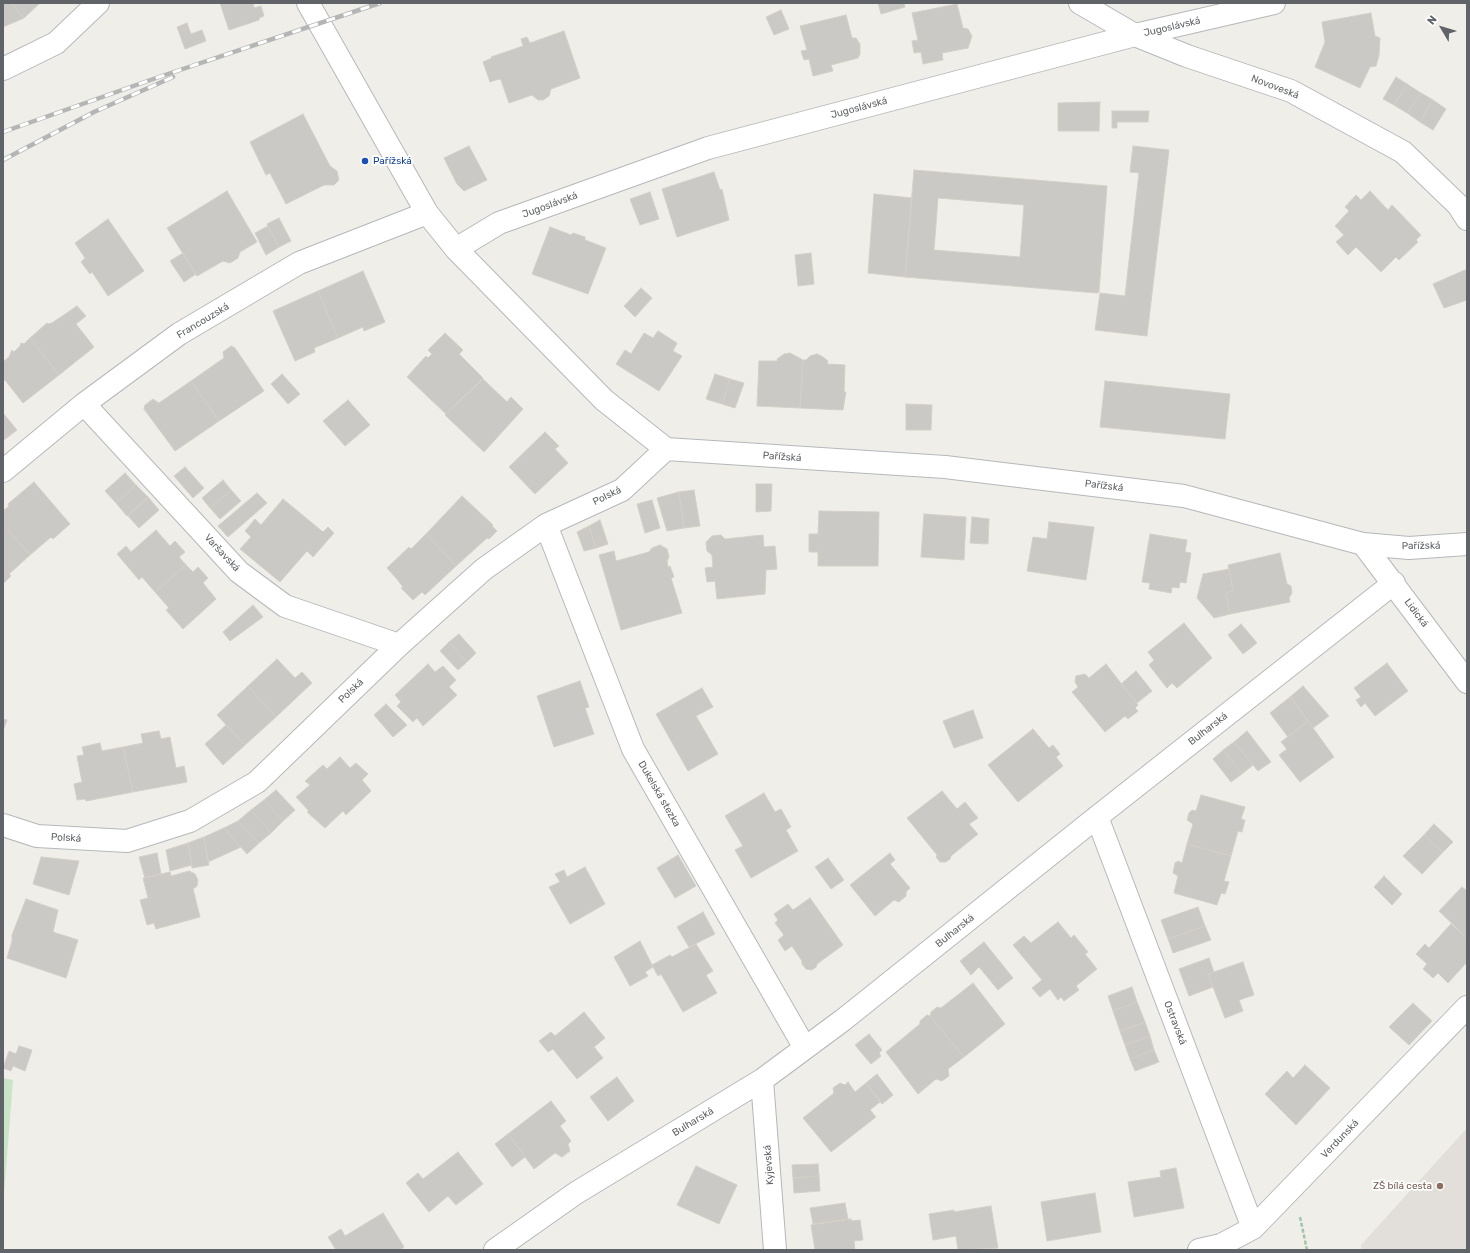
<!DOCTYPE html>
<html>
<head>
<meta charset="utf-8">
<style>
  body { margin:0 }
  #map { position:relative; width:1470px; height:1253px; overflow:hidden; background:#f0eee9; font-family:Rubik,sans-serif }
  canvas { display:block }
  .frame { position:absolute; inset:0; border:4px solid #606367; pointer-events:none }
  .north { position:absolute; left:1422px; top:8px; width:40px; height:40px; -webkit-text-stroke:3px #fff; paint-order:stroke; rotate:308deg; font-size:11px; font-weight:700; line-height:16px; text-align:center; color:#606367 }
  .north::after { content:''; display:block; margin:auto; width:14px; height:18px; background:#606367; clip-path:polygon(50% 0,100% 100%,50% 72%,0 100%) }
</style>
</head>
<body>
<div id="map">
<canvas width="1470" height="1253"></canvas>
<div class="frame"></div>
<div class="north">N</div>
</div>
<script>
const ctx = document.querySelector('canvas').getContext('2d');
ctx.lineJoin = 'round';
function paint(path, color) { ctx.fillStyle = color; ctx.fill(path, 'evenodd'); }
const toPath = rows => new Path2D(rows.map(r => 'M' + r).join(''));
function stroke(path, color, width, dash) { ctx.strokeStyle = color; ctx.lineWidth = width; ctx.lineCap = dash ? 'butt' : 'round'; ctx.setLineDash(dash || []); ctx.stroke(path); }
function drawText(font, color, halo, rows, align = 'center') {
  ctx.font = font + ' Rubik,sans-serif'; ctx.lineWidth = 3.5; ctx.setLineDash([]); ctx.textBaseline = 'middle'; ctx.strokeStyle = halo; ctx.fillStyle = color; for (const [text, x, y, turn = 0] of rows) {
    ctx.save(); ctx.translate(x, y); ctx.rotate((+turn || 0) * Math.PI / 180); ctx.textAlign = isNaN(turn) ? turn : align; if (halo) ctx.strokeText(text, 0, 0); ctx.fillText(text, 0, 0); ctx.restore();
  }
}
paint(toPath([
  [1467,1128,1467,1250,1361,1250,1361,1245]
]), '#e2dfda');
paint(toPath([
  [3,1078,13,1080,3,1207]
]), '#cae4c8');
const building = toPath([
  [3,3,11,3,24,18,3,27,3,3],
  [11,3,40,3,24,18,11,3],
  [220,3,253,3,254,8,261,6,264,16,259,18,259,20,229,30,220,3],
  [878,3,904,3,905,7,881,14,878,3],
  [957,4,963,28,968,29,972,36,968,48,942,53,943,60,923,64,921,52,914,53,912,41,918,40,912,13,957,4],
  [781,10,789,29,774,35,766,17,781,10],
  [1371,13,1375,36,1380,38,1379,55,1376,66,1370,67,1360,88,1315,67,1325,42,1322,22,1371,13],
  [846,15,852,38,856,38,860,44,860,54,858,58,831,65,833,71,813,76,809,59,804,60,801,51,807,50,800,26,846,15],
  [187,23,191,34,202,30,206,41,185,49,177,27,187,23],
  [564,31,580,78,551,89,549,96,543,100,538,100,532,95,509,103,501,80,499,79,490,82,483,62,492,58,491,57,523,46,521,39,527,37,530,43,564,31],
  [1396,77,1407,84,1394,105,1383,99,1396,77],
  [1407,84,1421,93,1407,113,1394,105,1407,84],
  [1421,93,1433,100,1420,122,1407,113,1421,93],
  [1433,100,1446,109,1433,130,1420,122,1433,100],
  [1100,102,1099,131,1058,131,1058,103,1100,102],
  [1112,111,1149,111,1148,122,1117,122,1117,128,1112,128,1112,111],
  [303,114,330,166,337,171,339,180,334,185,324,185,286,204,270,173,266,175,250,142,303,114],
  [469,146,487,180,464,191,457,184,444,158,469,146],
  [1133,146,1169,150,1147,336,1095,330,1100,293,1125,296,1139,173,1130,172,1133,146],
  [914,170,1107,186,1099,292,1097,293,905,277,914,170],
  [938,198,1024,205,1020,257,934,250,938,198],
  [714,172,720,190,722,189,729,220,677,237,662,189,714,172],
  [227,191,257,242,240,252,238,258,230,263,223,261,197,276,167,228,227,191],
  [1370,191,1388,210,1392,205,1421,235,1416,240,1418,242,1399,260,1396,257,1381,272,1356,247,1348,255,1336,242,1344,235,1335,226,1349,211,1345,207,1356,195,1361,200,1370,191],
  [650,192,659,219,640,225,630,199,650,192],
  [874,194,912,198,905,277,868,273,874,194],
  [279,218,291,241,279,247,267,224,279,218],
  [108,219,144,271,108,296,92,272,90,274,81,262,85,258,75,243,108,219],
  [268,226,279,247,266,255,255,233,268,226],
  [550,227,571,235,573,233,585,237,585,240,606,248,588,294,532,274,550,227],
  [183,253,196,274,184,282,170,261,183,253],
  [811,253,814,284,798,286,795,255,811,253],
  [1465,270,1467,273,1467,300,1444,308,1433,284,1465,270],
  [363,271,385,322,364,331,363,327,338,338,318,291,363,271],
  [641,288,652,298,635,317,624,306,641,288],
  [318,291,338,338,314,348,315,352,295,361,273,311,318,291],
  [77,306,86,316,76,324,94,347,59,375,30,338,47,323,48,324,52,323,77,306],
  [658,331,677,343,673,351,682,356,659,391,616,364,625,350,631,354,644,333,653,338,658,331],
  [445,333,463,350,459,354,483,378,446,414,407,377,426,356,428,358,432,354,428,350,445,333],
  [30,338,59,375,23,403,5,380,3,382,3,362,9,357,12,350,14,352,21,345,20,344,22,343,24,344,30,338],
  [231,346,235,348,264,391,219,421,191,381,224,358,223,352,231,346],
  [790,353,803,360,800,408,757,406,759,361,778,361,777,359,784,354,790,353],
  [817,354,823,357,828,361,827,364,845,365,844,392,846,392,843,410,800,408,803,360,806,360,810,356,817,354],
  [282,374,300,394,288,404,271,384,282,374],
  [715,374,730,379,722,404,706,399,715,374],
  [483,379,507,402,511,397,523,409,484,452,445,415,483,379],
  [730,379,744,383,735,408,722,404,730,379],
  [191,381,219,421,175,451,144,409,145,405,153,399,159,403,191,381],
  [1105,381,1230,394,1225,439,1100,427,1105,381],
  [348,400,370,425,345,446,323,421,348,400],
  [906,404,932,405,931,430,906,430,906,404],
  [3,413,17,430,4,440,3,439,3,413],
  [545,432,559,446,555,449,568,463,535,494,509,467,545,432],
  [185,467,204,488,193,498,174,476,185,467],
  [125,473,136,485,116,503,105,491,125,473],
  [223,480,231,490,210,508,202,498,223,480],
  [34,482,70,524,53,539,51,537,30,555,3,524,3,511,9,506,8,504,34,482],
  [756,484,772,484,771,511,756,512,756,484],
  [136,485,148,497,127,516,116,503,136,485],
  [231,490,241,501,220,519,210,508,231,490],
  [694,490,700,526,684,528,679,492,694,490],
  [679,492,684,528,667,531,657,498,679,492],
  [257,493,267,503,228,537,218,526,257,493],
  [462,496,493,525,492,526,497,531,489,539,487,538,456,566,426,534,462,496],
  [148,497,159,510,139,528,128,516,148,497],
  [283,499,323,532,328,527,334,533,313,557,307,551,280,582,240,549,251,537,245,531,255,519,261,525,283,499],
  [652,500,660,528,645,533,637,504,652,500],
  [819,511,879,512,878,566,818,566,818,552,809,552,809,534,818,534,819,511],
  [924,514,966,517,964,560,921,557,924,514],
  [972,517,989,519,988,544,970,543,972,517],
  [600,520,608,544,596,548,589,526,600,520],
  [1049,522,1094,527,1086,580,1027,571,1033,537,1047,539,1049,522],
  [3,524,30,555,9,574,11,576,3,584,3,524],
  [589,526,596,548,584,551,577,532,589,526],
  [156,530,170,546,175,541,185,552,179,557,186,565,155,592,142,577,139,580,117,554,126,546,131,552,156,530],
  [426,534,456,566,425,595,422,592,413,600,401,588,403,587,396,578,387,568,409,547,411,549,426,534],
  [1150,534,1187,540,1185,552,1191,553,1186,583,1180,582,1179,588,1172,587,1171,593,1149,589,1150,583,1142,582,1150,534],
  [721,535,725,539,763,535,764,547,775,546,777,569,766,570,765,594,717,599,715,581,707,582,705,568,713,567,712,555,707,551,706,542,712,536,721,535],
  [660,545,667,549,669,557,667,561,668,567,670,566,674,577,671,578,682,613,621,630,599,555,614,551,616,561,649,552,652,548,660,545],
  [1280,553,1287,584,1291,586,1292,593,1289,598,1290,602,1230,614,1226,593,1233,591,1228,565,1280,553],
  [186,565,193,572,198,567,208,578,203,583,216,599,183,629,166,610,169,608,155,592,186,565],
  [1229,569,1233,591,1226,593,1230,614,1214,618,1197,598,1203,574,1229,569],
  [253,605,263,617,230,641,223,632,253,605],
  [1184,623,1212,658,1177,688,1172,683,1167,688,1149,665,1154,660,1148,652,1184,623],
  [1241,624,1257,643,1243,654,1228,635,1241,624],
  [459,634,476,653,467,662,449,642,459,634],
  [449,642,467,662,458,670,440,651,449,642],
  [277,659,295,678,302,672,312,683,276,717,248,686,277,659],
  [1387,663,1408,691,1375,716,1365,703,1361,707,1356,700,1361,697,1354,688,1387,663],
  [428,664,435,672,443,666,456,680,449,687,457,695,423,726,417,718,413,722,397,706,401,702,395,695,428,664],
  [1106,664,1138,705,1135,708,1138,711,1128,719,1125,716,1105,732,1072,692,1078,687,1075,682,1076,676,1085,674,1089,678,1106,664],
  [1136,671,1152,691,1137,703,1121,684,1136,671],
  [580,681,589,707,585,708,594,734,554,747,537,696,580,681],
  [248,686,276,717,245,745,217,715,248,686],
  [1303,686,1329,716,1313,728,1290,697,1303,686],
  [702,688,713,707,696,716,718,754,688,771,656,714,702,688],
  [1290,697,1308,721,1288,737,1270,713,1290,697],
  [386,704,407,725,393,737,374,715,386,704],
  [973,710,983,738,954,748,943,721,973,710],
  [3,719,7,720,3,731,3,719],
  [1308,721,1334,757,1300,782,1279,755,1287,749,1281,742,1308,721],
  [226,725,245,745,223,765,205,744,226,725],
  [1033,729,1049,748,1053,745,1060,754,1056,757,1063,766,1018,802,988,765,1033,729],
  [159,731,161,739,170,737,176,768,184,766,187,782,133,792,123,747,143,743,141,734,159,731],
  [1247,731,1271,762,1258,771,1234,742,1247,731],
  [1234,742,1253,765,1242,774,1223,750,1234,742],
  [100,743,102,751,123,747,133,792,86,801,85,799,77,800,74,784,82,782,77,756,84,755,82,747,100,743],
  [1223,750,1242,774,1231,782,1213,759,1223,750],
  [340,757,350,768,356,763,368,774,362,780,371,791,346,815,343,811,325,828,307,812,309,811,296,797,310,785,305,781,323,765,327,769,340,757],
  [276,790,295,810,283,821,264,800,276,790],
  [942,791,957,809,965,802,978,818,969,824,978,834,951,856,950,859,946,862,940,862,936,857,937,855,907,818,942,791],
  [764,793,775,812,781,809,791,827,786,830,798,851,751,878,735,850,743,846,725,816,764,793],
  [1201,795,1245,807,1241,819,1245,820,1242,832,1238,831,1231,856,1187,844,1193,824,1187,820,1189,813,1192,810,1196,811,1201,795],
  [264,800,283,821,271,833,251,810,264,800],
  [251,810,271,833,259,843,238,821,251,810],
  [238,821,259,843,247,854,224,828,238,821],
  [1434,824,1453,842,1443,852,1424,835,1434,824],
  [224,828,241,847,208,862,204,837,224,828],
  [1424,835,1443,852,1422,874,1403,856,1424,835],
  [204,837,209,865,192,868,188,843,204,837],
  [188,843,192,865,170,871,166,850,188,843],
  [1187,844,1231,856,1224,881,1229,882,1225,894,1221,893,1217,905,1174,893,1178,876,1173,873,1175,863,1178,861,1182,863,1187,844],
  [157,853,161,874,145,878,139,857,157,853],
  [890,853,895,860,890,864,910,888,906,892,906,896,899,902,894,900,875,916,850,885,890,853],
  [678,855,696,886,675,898,657,868,678,855],
  [41,857,79,861,69,895,33,884,41,857],
  [828,858,844,880,831,889,815,867,828,858],
  [585,867,605,904,570,924,549,887,560,882,555,874,564,870,567,877,585,867],
  [189,871,195,874,198,880,197,886,193,889,200,917,156,929,154,923,147,925,140,900,148,898,143,878,170,872,171,876,189,871],
  [1384,876,1402,894,1392,905,1374,887,1384,876],
  [1462,887,1467,891,1467,938,1439,911,1462,887],
  [810,898,843,945,817,964,816,967,812,970,806,969,802,964,802,961,792,946,785,951,778,940,784,935,775,923,778,920,774,914,788,904,793,910,810,898],
  [26,899,58,910,53,932,78,940,66,978,7,958,12,941,12,935,26,899],
  [1198,907,1205,926,1168,939,1161,920,1198,907],
  [703,912,715,934,689,947,677,927,703,912],
  [1058,922,1071,938,1074,935,1088,952,1085,954,1097,969,1076,986,1079,990,1064,1001,1061,997,1058,1000,1050,989,1040,997,1032,988,1042,980,1013,945,1024,936,1031,943,1058,922],
  [1451,924,1467,938,1467,962,1448,983,1438,973,1433,978,1423,969,1427,964,1416,954,1425,944,1429,948,1451,924],
  [1205,926,1211,940,1173,953,1168,939,1205,926],
  [640,941,653,967,645,972,648,976,630,986,614,957,640,941],
  [984,942,1013,978,998,990,979,967,971,975,960,961,984,942],
  [696,944,713,971,706,975,717,993,683,1012,661,974,658,976,652,965,670,955,672,957,696,944],
  [1209,958,1214,972,1208,974,1213,987,1189,996,1179,969,1209,958],
  [1243,962,1254,995,1239,1000,1243,1011,1225,1018,1208,974,1243,962],
  [973,983,1005,1024,964,1057,930,1016,931,1012,937,1007,941,1008,973,983],
  [1132,987,1137,1002,1113,1011,1108,996,1132,987],
  [1137,1002,1145,1022,1120,1031,1113,1011,1137,1002],
  [1413,1003,1432,1021,1409,1045,1389,1027,1413,1003],
  [584,1012,605,1038,594,1047,603,1058,577,1079,553,1049,548,1052,539,1041,551,1032,555,1036,584,1012],
  [927,1015,930,1016,964,1057,948,1069,949,1076,942,1081,936,1079,918,1094,886,1052,920,1024,920,1021,927,1015],
  [1145,1022,1150,1036,1125,1045,1120,1031,1145,1022],
  [869,1034,882,1050,879,1053,881,1056,871,1064,855,1045,869,1034],
  [1150,1036,1154,1050,1130,1059,1125,1045,1150,1036],
  [19,1046,32,1050,25,1071,13,1066,11,1071,3,1068,9,1051,16,1054,19,1046],
  [1154,1050,1159,1062,1135,1071,1130,1059,1154,1050],
  [1305,1065,1330,1088,1296,1125,1265,1094,1287,1071,1293,1078,1305,1065],
  [877,1074,893,1095,882,1104,866,1083,877,1074],
  [617,1077,634,1101,608,1121,590,1097,617,1077],
  [848,1082,855,1092,866,1083,880,1102,870,1110,876,1117,831,1152,803,1118,834,1093,833,1088,840,1083,845,1085,848,1082],
  [551,1101,566,1121,560,1126,571,1141,568,1144,570,1151,562,1157,555,1153,534,1169,508,1134,551,1101],
  [508,1134,525,1157,512,1167,495,1144,508,1134],
  [458,1152,483,1184,456,1205,448,1196,429,1212,406,1183,418,1173,423,1179,458,1152],
  [818,1164,819,1176,793,1178,792,1165,818,1164],
  [696,1166,737,1185,719,1224,677,1205,696,1166],
  [1176,1168,1184,1208,1134,1217,1128,1182,1161,1177,1160,1171,1176,1168],
  [819,1176,820,1191,794,1193,793,1178,819,1176],
  [1095,1193,1101,1232,1047,1241,1041,1202,1095,1193],
  [845,1203,848,1219,813,1224,810,1208,845,1203],
  [991,1206,998,1248,958,1250,956,1236,933,1240,929,1214,954,1210,954,1212,991,1206],
  [383,1213,404,1247,400,1250,336,1250,328,1237,341,1229,345,1236,383,1213],
  [851,1219,851,1221,860,1220,863,1240,854,1241,855,1250,815,1250,811,1225,851,1219]
]);
paint(building, '#cbc9c5');
stroke(building, '#d4cfc7', 1);
const minor = toPath([
  [308,3,427,213,456,249,604,400,666,449,945,467,1184,496,1363,544,1409,548,1467,544],
  [1080,3,1135,35,1187,56,1291,91,1403,152,1458,205,1467,219],
  [3,69,56,43,98,3],
  [456,249,499,223,708,148,1135,35,1274,3],
  [84,404,239,572,285,606,399,645],
  [3,471,84,404,179,334,299,263,427,213],
  [546,525,633,749,805,1048],
  [1363,544,1467,682],
  [1097,817,1253,1228],
  [3,825,37,836,127,841,190,821,257,782,399,645,484,569,546,525,622,490,666,449],
  [762,1080,775,1250],
  [495,1250,576,1193,762,1080,843,1020,1097,817,1394,583],
  [1199,1250,1221,1245,1253,1228,1467,1007]
]);
stroke(minor, '#b5b8bb', 24);
stroke(toPath([
  [1300,1217,1307,1250]
]), '#a2c4a9', 2.5, [4, 2]);
stroke(minor, '#fff', 22);
const rail = toPath([
  [3,132,159,77,380,3],
  [3,160,94,112,173,77]
]);
stroke(rail, '#b4b5b5', 4.5);
stroke(rail, '#fff', 3, [9]);
for (const [x, y, r, color] of [
  [365,161,4,"#1a4fb4"],
  [1440,1186,4,"#8d6e63"]
]) { const dot = new Path2D(); dot.arc(x, y, r, 0, 2 * Math.PI); ctx.fillStyle = color; ctx.fill(dot); stroke(dot, '#fff', 1.5); }
drawText('10px', '#606367', '#fff', [
  ["Jugoslávská",1172,27,-13],
  ["Novoveská",1275,87,21],
  ["Jugoslávská",859,108,-15],
  ["Jugoslávská",550,205,-20],
  ["Francouzská",203,321,-31],
  ["Pařížská",782,457,4],
  ["Pařížská",1104,486,7],
  ["Polská",607,496,-26],
  ["Pařížská",1421,546,-1],
  ["Varšavská",222,553,47],
  ["Lidická",1416,613,53],
  ["Polská",351,691,-44],
  ["Bulharská",1208,729,-38],
  ["Dukelská stezka",659,794,60],
  ["Polská",66,838,3],
  ["Bulharská",955,931,-39],
  ["Ostravská",1175,1023,69],
  ["Bulharská",693,1122,-31],
  ["Verdunská",1340,1139,-46],
  ["Kyjevská",769,1165,-94]
]);
drawText('10px', '#164399', '#fff', [
  ["Pařížská",373,161]
], 'left');
drawText('10px', '#785e54', '#fff', [
  ["ZŠ bílá cesta",1432,1186]
], 'right');
</script>
</body>
</html>
